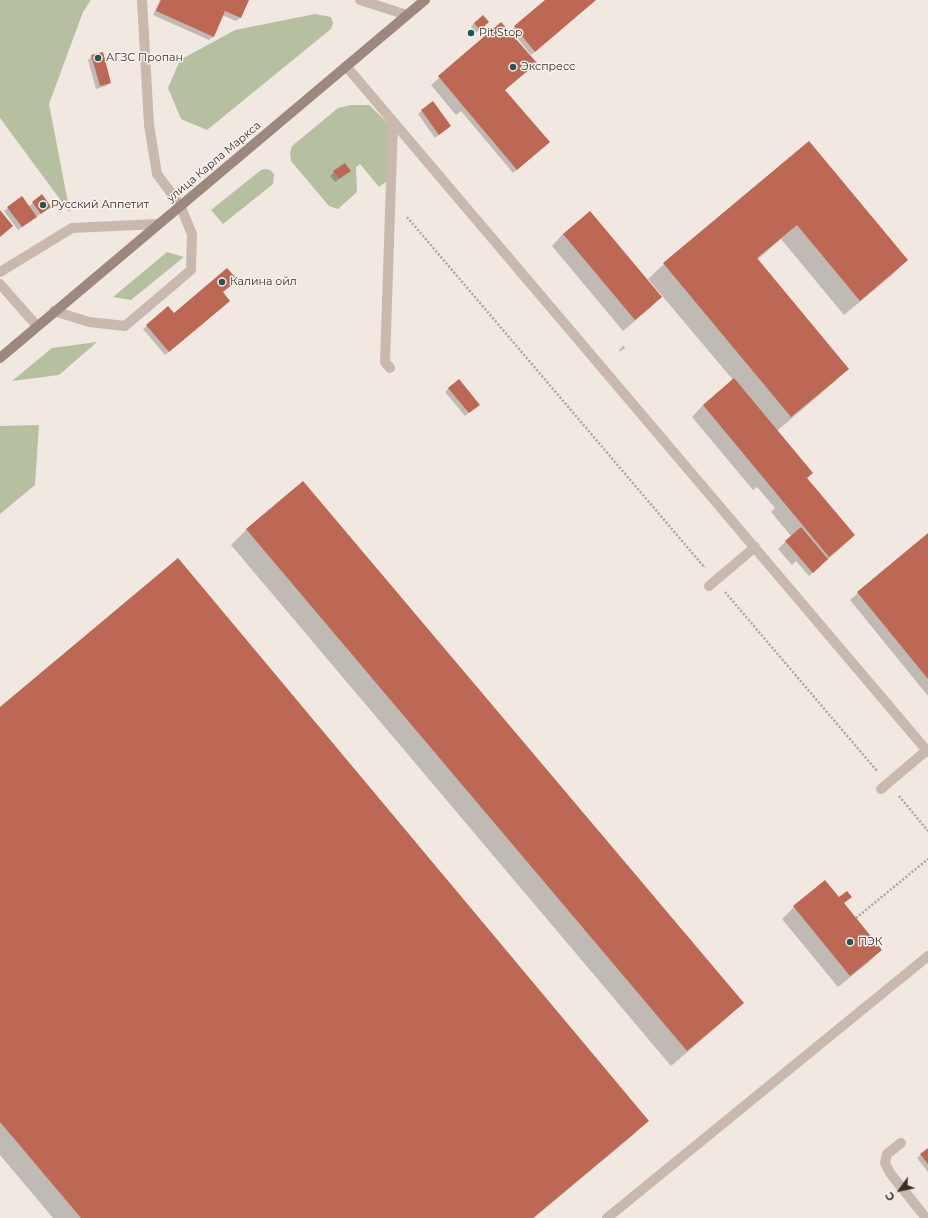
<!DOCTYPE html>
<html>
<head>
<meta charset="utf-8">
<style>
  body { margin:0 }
  #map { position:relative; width:928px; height:1218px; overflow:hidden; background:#f1e9e1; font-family:Montserrat,sans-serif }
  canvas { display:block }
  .north { position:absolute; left:880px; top:1170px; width:40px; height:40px; -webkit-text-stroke:3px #f9f3ed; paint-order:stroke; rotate:237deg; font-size:11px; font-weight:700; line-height:16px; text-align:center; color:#382e2b }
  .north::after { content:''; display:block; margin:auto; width:14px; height:18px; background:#382e2b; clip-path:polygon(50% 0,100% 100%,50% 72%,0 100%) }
</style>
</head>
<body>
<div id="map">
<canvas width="928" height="1218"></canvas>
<div class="north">С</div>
</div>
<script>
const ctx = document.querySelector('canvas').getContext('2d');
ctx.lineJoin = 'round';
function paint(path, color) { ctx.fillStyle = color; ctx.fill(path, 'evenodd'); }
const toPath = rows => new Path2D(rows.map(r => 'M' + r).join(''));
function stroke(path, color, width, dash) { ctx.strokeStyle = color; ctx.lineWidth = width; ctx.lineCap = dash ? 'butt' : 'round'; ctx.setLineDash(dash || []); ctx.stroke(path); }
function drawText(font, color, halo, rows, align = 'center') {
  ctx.font = font + ' Montserrat,sans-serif'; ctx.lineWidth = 3; ctx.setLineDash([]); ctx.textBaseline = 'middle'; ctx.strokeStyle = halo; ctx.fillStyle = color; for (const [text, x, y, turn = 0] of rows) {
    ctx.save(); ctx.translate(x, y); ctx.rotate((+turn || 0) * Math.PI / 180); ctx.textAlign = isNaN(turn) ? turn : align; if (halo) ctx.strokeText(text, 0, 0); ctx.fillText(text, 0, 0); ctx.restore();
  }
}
paint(toPath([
  [0,0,91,0,83,12,49,104,70,213,0,118],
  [315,14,331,17,333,23,331,29,207,130,181,119,168,88,180,60,235,30],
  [351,105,369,105,389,124,387,181,379,187,360,164,356,167,357,192,338,209,329,206,291,161,290,153,292,146,338,108],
  [265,169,270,170,274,174,273,184,223,224,211,210,261,170],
  [167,252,184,257,131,300,113,297],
  [97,342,59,375,12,381,52,348],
  [39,425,35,485,0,514,0,426]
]), '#b7bfa1');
paint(toPath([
  [160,0,248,0,240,18,236,21,222,15,213,37,209,40,153,15],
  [546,0,594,0,591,4,531,55,511,30],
  [474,23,484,26,476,33,471,27],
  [501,23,504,90,545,146,513,173,461,111,456,115,431,85],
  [92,56,110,83,106,86,96,89,88,60],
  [422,111,450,126,435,138,418,114],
  [809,143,907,260,892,275,844,315,781,239,757,260,848,369,832,384,777,431,806,478,854,535,842,547,809,576,796,561,792,565,778,549,791,536,771,512,775,508,757,487,753,490,692,417,703,405,733,380,648,279,664,264],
  [334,172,346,174,335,182,330,176],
  [42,196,46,210,18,230,4,211,8,208,28,207],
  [590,212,661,297,649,309,623,331,552,246,563,234],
  [222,293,225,305,165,355,143,329,147,326],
  [624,345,625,348,621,351,619,352,619,350],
  [449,388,475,408,465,416,445,392],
  [303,482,742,1003,727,1018,671,1066,231,545,246,530],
  [928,535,928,696,850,600,858,593],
  [0,708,647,1121,632,1136,534,1218,53,1218,0,1155],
  [825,882,880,950,869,962,838,987,782,919,794,907],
  [928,1149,928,1172,917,1158]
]), '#0003');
paint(toPath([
  [161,0,249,0,241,18,225,11,214,37,156,11],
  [545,0,596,0,535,52,514,26],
  [483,15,489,22,480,30,474,23],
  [501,22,537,63,505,90,550,142,517,170,438,76],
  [103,52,111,83,100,86,91,55],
  [433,101,451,126,439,135,421,110],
  [809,141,908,260,860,301,797,225,757,258,849,369,791,417,663,263],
  [345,163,351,171,339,179,333,171],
  [42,194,51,207,41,214,32,202],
  [22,196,37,217,22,227,7,207],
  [0,210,13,226,0,237],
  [590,211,662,297,635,320,563,234],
  [227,268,238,280,223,292,230,301,169,352,146,325,168,306,174,313],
  [734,378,813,473,807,478,855,535,829,557,703,405],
  [459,379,480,405,469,413,448,388],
  [303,481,744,1003,687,1051,246,529],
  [801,527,828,559,813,573,785,541],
  [928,533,928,679,857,592],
  [178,558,649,1121,533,1218,81,1218,0,1122,0,707],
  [825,880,839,897,847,891,852,897,844,903,882,950,850,976,793,906],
  [928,1148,928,1164,920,1154]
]), '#bc6854');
stroke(toPath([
  [407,217,705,568],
  [725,592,877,771],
  [899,796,928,831],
  [856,918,928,859]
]), '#b5a297', 2.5, [2, 2]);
stroke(toPath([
  [360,0,407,15],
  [0,272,72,228,158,224],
  [0,284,37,326],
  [54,311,89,322,125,326,191,270,192,234,180,205,157,174,149,125,142,0],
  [390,368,385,362,393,122],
  [709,586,755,547],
  [881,789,927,750],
  [901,1143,887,1154,885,1163,890,1173,926,1218],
  [607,1218,928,956]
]), '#c9b8ad', 10);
stroke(toPath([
  [346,66,928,752]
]), '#c9b8ad', 10);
stroke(toPath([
  [0,358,425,0]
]), '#9c887e', 10);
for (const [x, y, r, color] of [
  [471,33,4,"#245556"],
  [98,58,4,"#245556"],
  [513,67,4,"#245556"],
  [43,205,4,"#245556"],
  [222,282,4,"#245556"],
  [850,942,4,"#245556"]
]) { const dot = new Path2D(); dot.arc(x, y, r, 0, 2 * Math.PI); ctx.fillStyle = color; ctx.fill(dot); stroke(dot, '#f9f3ed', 1.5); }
drawText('11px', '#382e2b', '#f9f3ed', [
  ["Pit Stop",479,33],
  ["АГЗС Пропан",106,58],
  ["Экспресс",521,67],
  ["Русский Аппетит",51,205],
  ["Калина ойл",230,282],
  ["ПЭК",858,942]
], 'left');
drawText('11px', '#382e2b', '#f9f3ed', [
  ["улица Карла Маркса",214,162,-40]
]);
</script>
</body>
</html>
